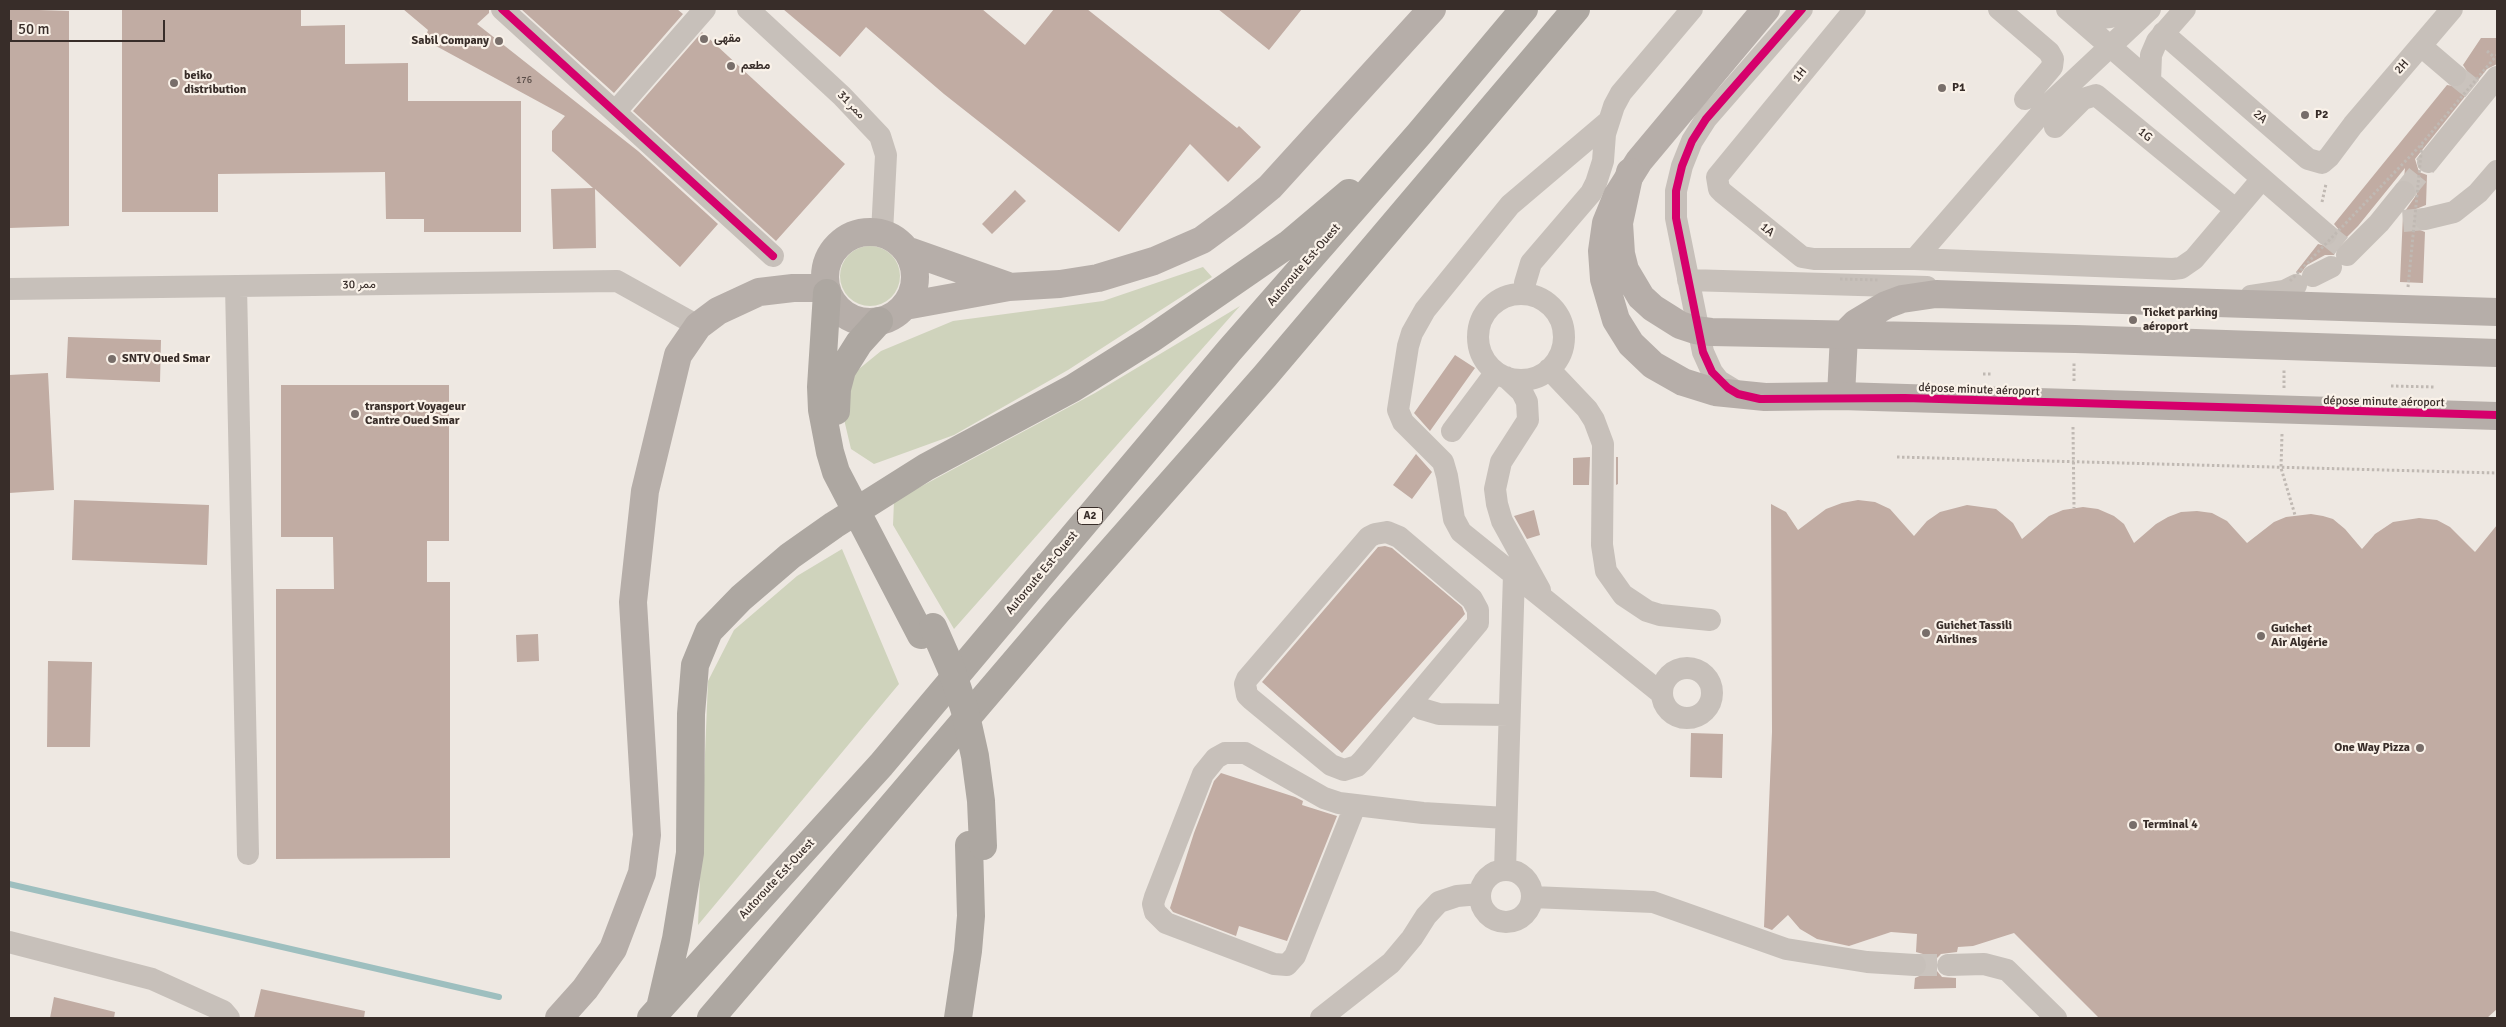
<!DOCTYPE html>
<html>
<head>
<meta charset="utf-8">
<style>
  body { margin:0 }
  #map { position:relative; width:2506px; height:1027px; overflow:hidden; background:#eee8e2; font-family:Signika,sans-serif }
  canvas { display:block }
  .frame { position:absolute; inset:0; border:10px solid #382d29; pointer-events:none }
  .scale { position:absolute; left:10px; top:20px; width:155px; height:22px; box-sizing:border-box; border:2px solid #382d29; border-top:0; padding-left:6px; font-size:15px; line-height:18px; white-space:nowrap; color:#382d29; -webkit-text-stroke:4px #faf2e9; paint-order:stroke }
</style>
</head>
<body>
<div id="map">
<canvas width="2506" height="1027"></canvas>
<div class="frame"></div>
<div class="scale">50 m</div>
</div>
<script>
const ctx = document.querySelector('canvas').getContext('2d');
ctx.lineJoin = 'round';
function paint(path, color) { ctx.fillStyle = color; ctx.fill(path, 'evenodd'); }
const toPath = rows => new Path2D(rows.map(r => 'M' + r).join(''));
function stroke(path, color, width, dash) { ctx.strokeStyle = color; ctx.lineWidth = width; ctx.lineCap = dash ? 'butt' : 'round'; ctx.setLineDash(dash || []); ctx.stroke(path); }
function drawText(font, color, halo, rows, align = 'center') {
  ctx.font = font + ' Signika,Vazirmatn,sans-serif'; ctx.lineWidth = 4.5; ctx.setLineDash([]); ctx.textBaseline = 'middle'; ctx.strokeStyle = halo; ctx.fillStyle = color; for (const [text, x, y, turn = 0] of rows) {
    ctx.save(); ctx.translate(x, y); ctx.rotate((+turn || 0) * Math.PI / 180); ctx.textAlign = isNaN(turn) ? turn : align; if (halo) ctx.strokeText(text, 0, 0); ctx.fillText(text, 0, 0); ctx.restore();
  }
}
paint(toPath([
  '840 276a30 30 0 1 1 60 0a30 30 0 1 1-60 0Z',
  [1203,267,1212,277,1068,370,954,435,874,464,851,449,843,415,854,373,881,351,953,321,1103,301],
  [1240,306,954,629,893,525,894,501,1095,393],
  [842,549,899,684,698,925,708,681,734,630,797,576]
]), '#cfd3bc');
stroke(toPath([
  [9,884,499,997]
]), '#9ebfbf', 6);
paint(toPath([
  [9,9,69,11,69,226,9,228],
  [122,9,301,9,301,26,345,25,345,64,408,63,408,101,521,101,521,232,424,232,424,219,386,219,385,172,218,174,218,212,122,212],
  [403,9,489,9,489,13,477,24,638,151,718,224,680,267,595,189,596,248,553,249,551,189,593,188,552,151,552,131,565,116,425,40,428,30],
  [521,9,677,9,683,14,614,93],
  [783,9,982,9,1025,45,1054,9,1087,9,1237,128,1239,126,1261,147,1228,182,1190,144,1119,232,944,94,866,27,840,57],
  [1218,9,1302,9,1269,50],
  [702,32,845,164,776,241,633,111],
  [2481,38,2497,38,2497,64,2487,69,2415,159,2419,172,2427,175,2426,205,2416,209,2412,216,2415,228,2425,232,2423,283,2400,282,2403,214,2417,194,2413,182,2404,179,2405,168,2358,226,2338,246,2334,255,2325,255,2307,265,2301,273,2296,272,2318,244,2330,247,2336,242,2339,230,2334,224,2447,85,2459,87,2465,83,2467,71,2463,65],
  [1015,190,1026,201,992,234,982,224],
  [68,337,161,340,160,382,66,378],
  [1455,355,1475,368,1430,431,1414,413],
  [48,373,54,490,9,493,9,375],
  [281,385,449,385,449,541,427,541,427,582,450,582,450,858,276,859,276,589,334,589,333,537,281,537],
  [1416,454,1432,472,1412,499,1393,485],
  [1590,457,1589,485,1573,485,1573,458],
  [1616,457,1618,457,1618,484,1616,485],
  [74,500,209,505,207,565,72,560],
  [1858,500,1875,502,1890,509,1914,536,1927,521,1940,512,1967,505,1996,509,2013,523,2022,539,2049,516,2063,510,2083,507,2098,509,2114,516,2124,524,2134,543,2156,524,2168,517,2181,512,2197,511,2212,513,2227,521,2247,543,2274,522,2286,517,2311,514,2323,516,2333,519,2345,529,2362,549,2375,534,2393,522,2419,518,2437,520,2450,527,2475,552,2497,525,2497,1009,2487,1018,2099,1018,2014,933,1973,946,1958,947,1957,952,1941,954,1936,959,1937,971,1942,977,1956,978,1956,988,1914,989,1915,978,1926,973,1928,965,1923,954,1916,952,1917,934,1891,932,1849,946,1817,939,1800,929,1788,915,1772,930,1764,927,1772,732,1771,504,1786,512,1798,530,1826,509,1842,503],
  [1534,510,1540,535,1527,539,1514,516],
  [1385,546,1392,548,1462,607,1465,614,1342,753,1262,682,1378,547],
  [538,634,539,661,517,662,516,635],
  [48,661,92,662,90,747,47,747],
  [1691,733,1723,734,1722,778,1690,777],
  [1221,773,1295,797,1303,801,1302,805,1337,816,1287,941,1239,926,1236,936,1173,912,1170,908,1194,833,1214,781],
  [261,989,365,1011,364,1018,254,1018],
  [54,997,115,1012,114,1018,50,1018]
]), '#c1aca3');
stroke(toPath([
  [2455,75,2475,91],
  [2404,192,2428,162],
  [2403,221,2425,219],
  [2326,234,2341,246],
  [1915,965,1948,965]
]), '#cac3bd', 22, [22, 11]);
stroke(toPath([
  [2487,51,2494,57],
  [2322,202,2326,184],
  [1983,374,1992,374],
  [2391,386,2435,387],
  [1897,457,2497,473]
]), '#c0b9b3', 3, [2.5, 2.5]);
stroke(toPath([
  [502,9,773,256],
  [748,9,842,96,880,136,886,155,882,233],
  [1855,9,1717,177,1719,189,1723,193,1802,257,1814,259,1915,259,2173,269,2181,268,2194,259,2261,180],
  [1999,9,2049,52,2053,59,2052,67,2025,99],
  [2067,9,2326,234],
  [2080,20,2110,17,2130,9],
  [2163,33,2308,159,2322,163,2329,157,2353,125,2452,9],
  [2421,46,2455,75],
  [2150,81,2151,55,2157,41,2185,9],
  [615,112,705,9],
  [1609,121,1510,205,1425,310,1412,333,1408,346,1398,410,1403,422,1443,462,1447,476,1454,519,1461,532,1662,694],
  [2055,127,2083,99,2096,95,2235,209],
  [2428,162,2497,77],
  [2425,219,2454,212,2478,193,2497,171],
  [2347,255,2379,223,2404,192],
  [1915,259,2051,102,2150,9],
  [2313,276,2331,267],
  [1688,280,1927,287],
  [236,286,248,854],
  [9,289,617,281,698,326],
  [1525,294,1525,283,1531,263,1591,193,1596,183,1603,161,1605,134,1614,106,1621,93,1692,9],
  '1478 337a43 43 0 1 1 86 0a43 43 0 1 1-86 0Z',
  [2251,296,2284,291,2296,285],
  [1549,369,1587,409,1594,420,1603,444,1602,545,1606,571,1623,595,1647,611,1660,615,1710,620],
  [1506,377,1522,392,1527,402,1528,420,1501,462,1495,489,1497,504,1502,521,1540,590],
  [1742,395,1719,381,1712,372,1703,352,1676,218,1676,191,1682,166,1692,141,1706,119,1802,9],
  [1452,431,1496,372],
  [1387,532,1399,537,1472,599,1478,610,1478,623,1362,761,1357,766,1344,770,1331,765,1251,699,1247,695,1245,684,1247,679,1369,537,1375,534,1387,532],
  '1662 693a25 25 0 1 1 50 0a25 25 0 1 1-50 0Z',
  [1412,703,1422,709,1439,714,1509,715],
  [1355,806,1295,956,1287,965,1274,964,1166,923,1155,912,1153,904,1155,897,1203,774,1216,758,1225,753,1245,753,1324,798,1339,803,1423,813,1506,818],
  '1480 896a26 26 0 1 1 52 0a26 26 0 1 1-52 0Z',
  [1505,870,1514,574],
  [1532,897,1653,902,1786,949,1867,962,1915,965],
  [9,942,152,979,223,1011,229,1018],
  [1948,965,1984,964,2007,970,2056,1018],
  [1321,1018,1391,963,1412,938,1426,916,1439,902,1457,896,1480,894]
]), '#c7c0ba', 22);
stroke(toPath([
  [1619,193,1639,161,1766,9],
  '825 277a45 45 0 1 1 90 0a45 45 0 1 1-90 0Z',
  [906,250,1008,286],
  [905,306,1009,287,1060,284,1098,278,1154,261,1202,240,1236,215,1270,187,1432,9],
  [1841,396,1844,335],
  [559,1018,585,989,613,949,642,873,647,835,633,602,645,491,678,355,698,326,718,311,759,292,793,288,825,288]
]), '#b6aea9', 28);
stroke(toPath([
  [827,293,821,387,822,410,830,452,836,472,921,635],
  [836,411,837,389,842,370,859,343,879,321],
  [660,1008,676,939,690,853,691,714,695,665,709,631,741,598,790,556,834,525,926,467,1073,388,1151,339,1290,243,1349,193],
  [651,1018,881,765,1229,351,1419,134,1524,9],
  [711,1018,1058,611,1265,376,1576,9],
  [958,1018,968,951,971,916,969,845]
]), '#ada7a1', 28);
stroke(toPath([
  [1840,279,1880,280],
  [2290,281,2419,147,2497,55],
  [2408,287,2422,144],
  [2074,381,2074,362],
  [2284,388,2284,369],
  [2073,427,2074,508],
  [2282,434,2281,468,2295,515]
]), '#c0b9b3', 3, [2.5, 2.5]);
stroke(toPath([
  [1630,172,1619,223,1621,254,1625,270,1641,297,1653,308,1680,325,1695,330,1711,332,2075,339,2497,353],
  [1617,196,1606,223,1602,251,1604,279,1616,320,1631,344,1653,365,1683,382,1715,392,1765,397,1841,396,2497,416],
  [1844,335,1856,323,1886,305,1902,299,1936,294,2497,312]
]), '#b6aea9', 28);
stroke(toPath([
  [933,627,951,668,965,711,975,756,981,801,983,846]
]), '#ada7a1', 28);
stroke(toPath([
  [502,9,773,256],
  [1802,9,1706,119,1692,141,1682,166,1676,191,1676,218,1703,352,1712,372,1728,388,1738,394,1760,399,1905,398,2497,415]
]), '#d6006c', 8);
for (const [x, y, r, color] of [
  [704,39,5,"#786e6a"],
  [499,41,5,"#786e6a"],
  [731,66,5,"#786e6a"],
  [174,83,5,"#786e6a"],
  [1942,88,5,"#786e6a"],
  [2305,115,5,"#786e6a"],
  [2133,320,5,"#786e6a"],
  [112,359,5,"#786e6a"],
  [355,414,5,"#786e6a"],
  [1926,633,5,"#786e6a"],
  [2261,636,5,"#786e6a"],
  [2420,748,5,"#786e6a"],
  [2133,825,5,"#786e6a"]
]) { const dot = new Path2D(); dot.arc(x, y, r, 0, 2 * Math.PI); ctx.fillStyle = color; ctx.fill(dot); stroke(dot, '#faf2e9', 2); }
drawText('10px', '#5a4d48', null, [
  ["176",524,80]
]);
for (const [x, y, w] of [
  [1090,516,25]
]) { const box = new Path2D(); box.roundRect(x - w / 2, y - 8.5, w, 17, 4); ctx.fillStyle = '#faf2e9'; ctx.fill(box); stroke(box, '#382d29', 1); }
drawText('bold 11px', '#382d29', null, [
  ["A2",1090,516]
]);
drawText('bold 12px', '#382d29', '#faf2e9', [
  ["مقهى",714,39],
  ["Sabil Company",489,41,"right"],
  ["مطعم",741,66],
  ["beiko",184,76],
  ["distribution",184,90],
  ["P1",1952,88],
  ["P2",2315,115],
  ["Ticket parking",2143,313],
  ["aéroport",2143,327],
  ["SNTV Oued Smar",122,359],
  ["transport Voyageur",365,407],
  ["Cantre Oued Smar",365,421],
  ["Guichet Tassili",1936,626],
  ["Airlines",1936,640],
  ["Guichet",2271,629],
  ["Air Algérie",2271,643],
  ["One Way Pizza",2410,748,"right"],
  ["Terminal 4",2143,825]
], 'left');
drawText('12px', '#382d29', '#faf2e9', [
  ["2H",2402,67,-49],
  ["1H",1800,75,-51],
  ["ممر 31",851,105,46],
  ["2A",2260,117,41],
  ["1G",2145,135,40],
  ["1A",1767,230,39],
  ["Autoroute Est-Ouest",1304,265,-49],
  ["ممر 30",359,285,-1],
  ["dépose minute aéroport",1979,390,2],
  ["dépose minute aéroport",2384,402,1],
  ["Autoroute Est-Ouest",1042,573,-50],
  ["Autoroute Est-Ouest",777,879,-47]
]);
</script>
</body>
</html>
